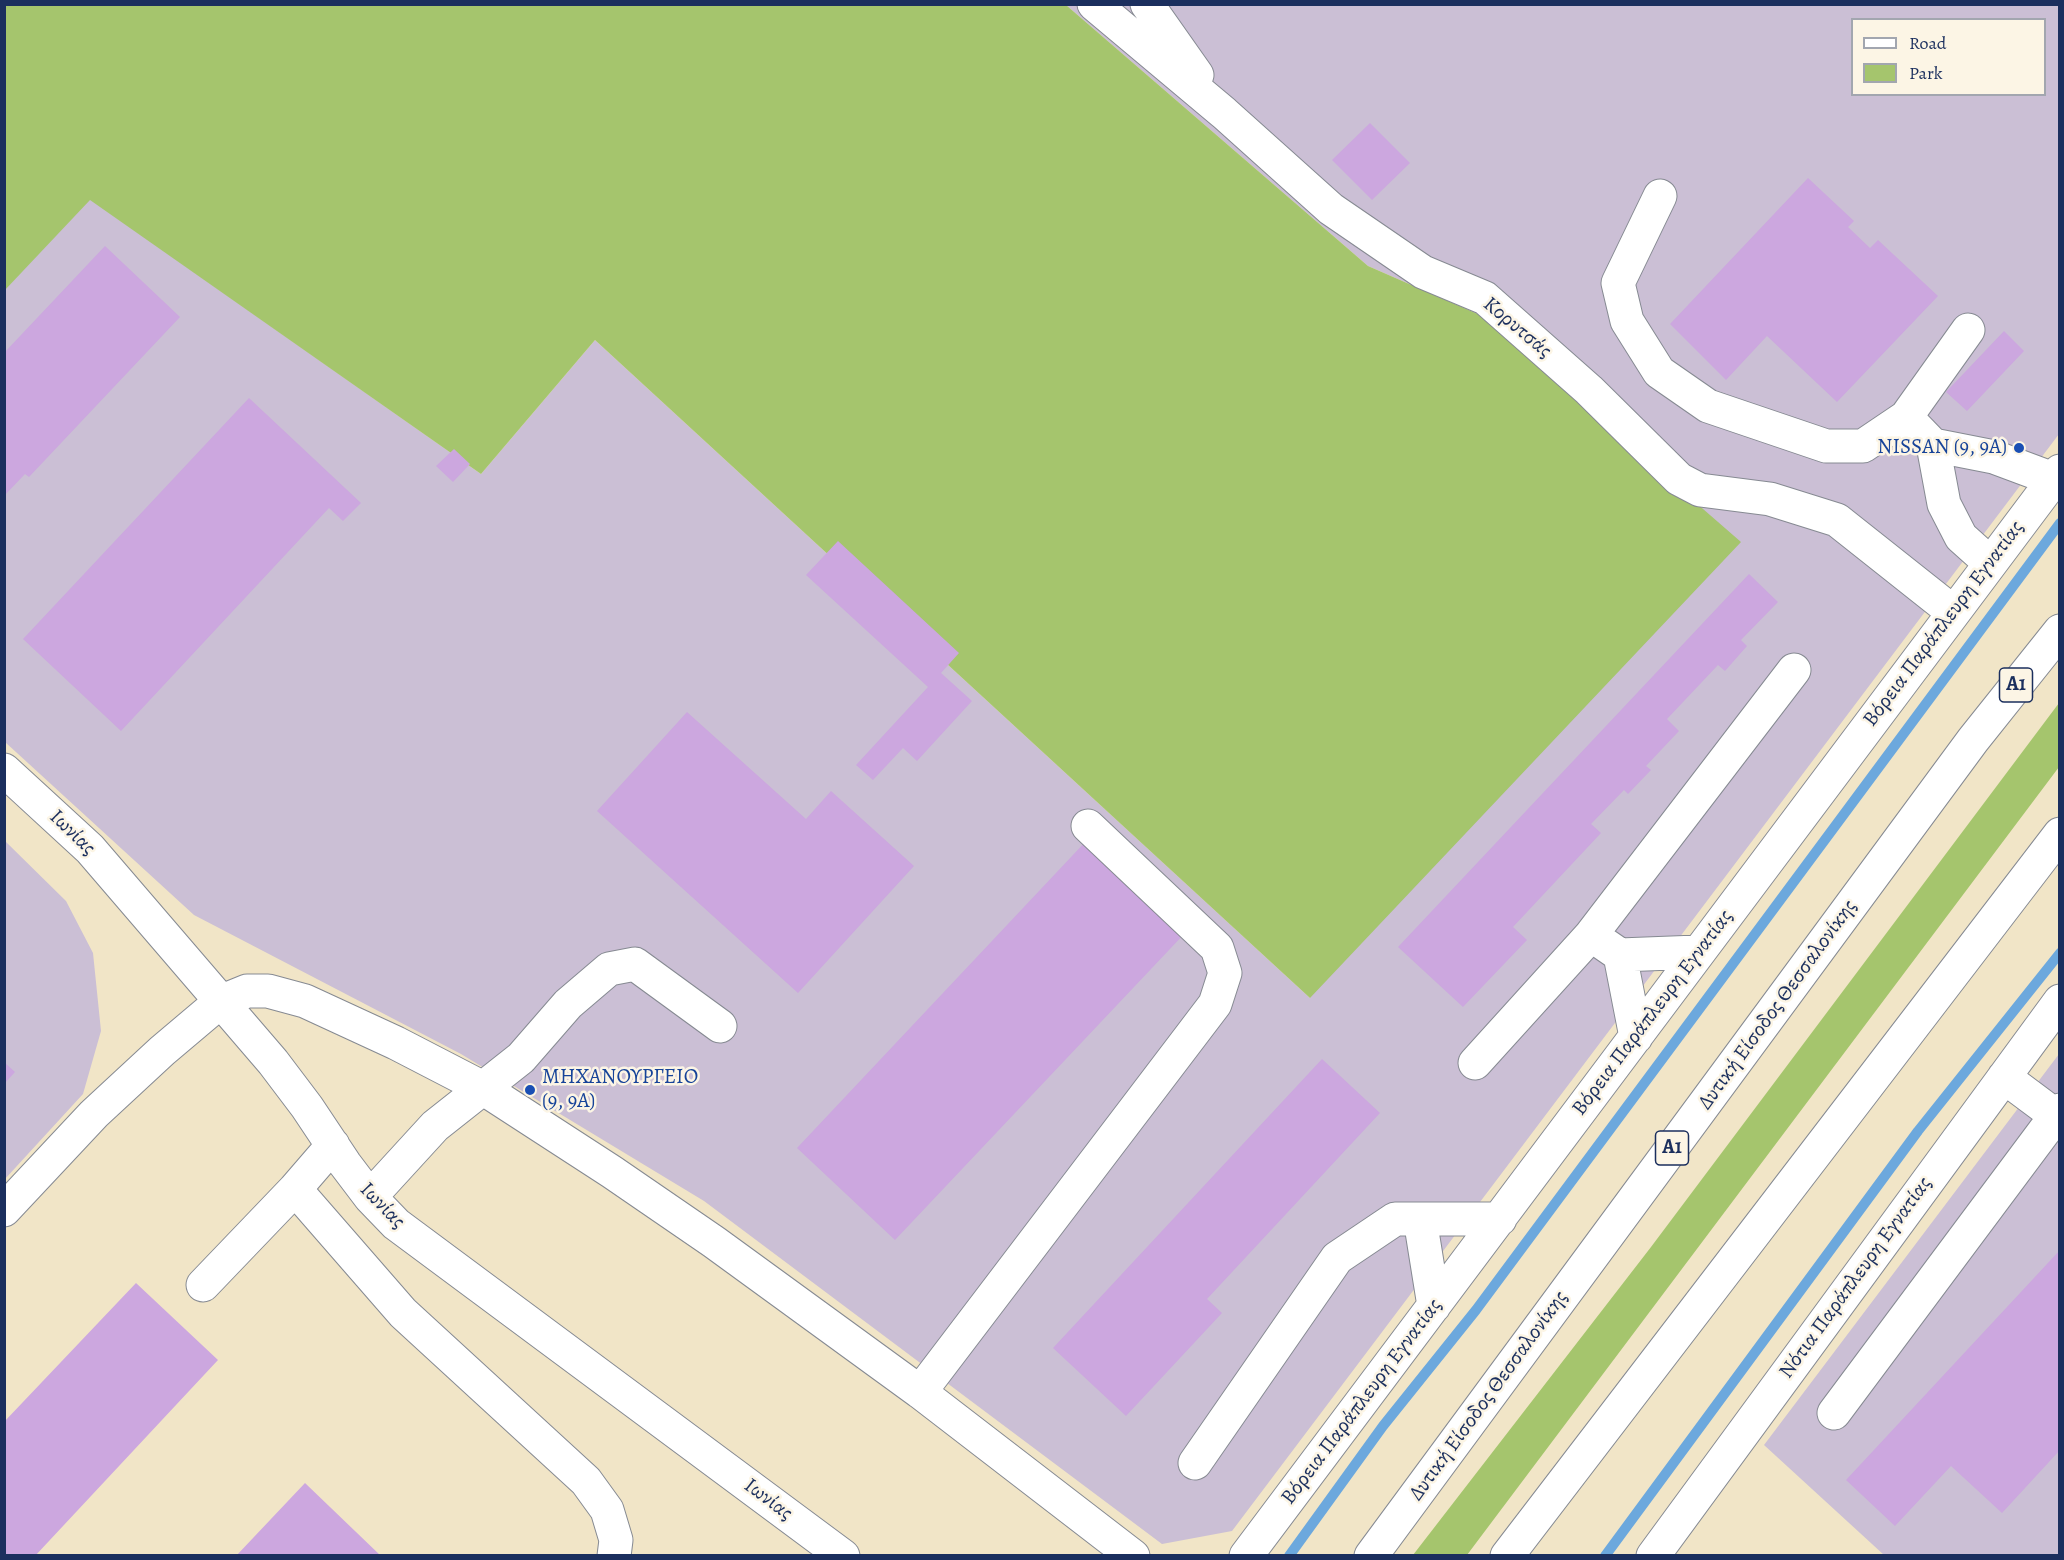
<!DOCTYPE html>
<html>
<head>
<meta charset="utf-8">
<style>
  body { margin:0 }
  #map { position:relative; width:2064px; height:1560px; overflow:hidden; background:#f1e5c7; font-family:Alegreya,serif }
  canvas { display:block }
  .frame { position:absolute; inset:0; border:6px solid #1b2f5e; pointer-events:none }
  .legend { position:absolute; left:1851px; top:18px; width:195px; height:78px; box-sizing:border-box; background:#fcf5e5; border:2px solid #a2a6af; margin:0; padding:8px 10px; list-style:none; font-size:18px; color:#1b2f5e }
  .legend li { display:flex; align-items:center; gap:12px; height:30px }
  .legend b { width:30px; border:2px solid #a2a6af }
</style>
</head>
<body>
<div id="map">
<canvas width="2064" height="1560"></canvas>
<div class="frame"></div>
<ul class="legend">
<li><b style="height:8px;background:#fff"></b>Road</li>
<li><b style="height:16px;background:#a5c56d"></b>Park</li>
</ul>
</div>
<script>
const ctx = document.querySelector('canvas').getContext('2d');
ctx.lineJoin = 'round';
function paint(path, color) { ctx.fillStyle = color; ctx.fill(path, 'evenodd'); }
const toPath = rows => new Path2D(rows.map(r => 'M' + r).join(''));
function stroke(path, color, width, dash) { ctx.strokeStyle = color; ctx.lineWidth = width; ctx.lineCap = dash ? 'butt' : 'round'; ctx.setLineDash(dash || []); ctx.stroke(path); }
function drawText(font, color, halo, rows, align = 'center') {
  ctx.font = font + ' Alegreya,serif'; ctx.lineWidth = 5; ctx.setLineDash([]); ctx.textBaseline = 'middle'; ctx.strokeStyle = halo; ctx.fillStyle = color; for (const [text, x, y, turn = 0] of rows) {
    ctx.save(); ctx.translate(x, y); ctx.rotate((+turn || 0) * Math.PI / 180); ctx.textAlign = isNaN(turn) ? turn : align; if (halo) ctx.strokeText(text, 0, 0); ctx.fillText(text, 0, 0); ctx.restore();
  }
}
paint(toPath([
  [1066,5,2059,5,2059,434,1232,1531,1162,1544,704,1201,461,1054,194,915,5,742,4,290,90,199,481,474,595,340,1310,998,1480,315,1368,266],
  [1852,20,2044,20,2044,94,1852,94],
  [4,840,66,901,93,953,101,1031,83,1094,5,1179],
  [2059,1054,2059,1555,1884,1555,1764,1445]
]), '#cbbfd5');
paint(toPath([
  [5,5,1066,5,1368,266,1480,315,1741,542,1310,998,595,340,481,474,90,200,5,290],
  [2059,703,2059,767,1467,1555,1413,1555,1651,1247]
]), '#a5c56d');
stroke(toPath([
  [1289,1556,1383,1426,1476,1310,2060,523],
  [1605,1556,1918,1131,2060,953]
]), '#6ca8dd', 10);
paint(toPath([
  [1370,123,1410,163,1372,200,1332,160],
  [1808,178,1854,221,1848,227,1870,248,1878,240,1938,296,1837,402,1767,336,1726,380,1670,324],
  [105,246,180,317,29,477,25,474,4,496,4,353],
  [2004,331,2024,351,1967,411,1946,392],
  [249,398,361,503,343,521,329,508,121,731,23,639],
  [454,449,470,464,453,482,436,466],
  [838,541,959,653,941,673,972,701,917,761,903,748,873,780,856,765,928,687,806,575],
  [1749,574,1778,602,1741,640,1747,646,1725,671,1718,665,1667,719,1679,731,1646,766,1651,770,1628,794,1624,790,1591,824,1601,833,1513,927,1527,940,1463,1007,1398,947],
  [687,712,806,819,831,791,914,866,798,993,597,811],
  [1088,839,1186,932,895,1240,797,1148],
  [1322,1059,1380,1113,1207,1299,1222,1313,1126,1416,1053,1348],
  [4,1062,15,1072,4,1084],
  [2060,1250,2060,1450,2002,1513,1951,1466,1895,1526,1846,1480],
  [136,1283,218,1360,35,1556,4,1556,4,1422],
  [305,1483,381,1556,236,1556]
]), '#cca7df');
const minor = toPath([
  [1094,4,1224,113,1331,209,1423,272,1485,298,1589,390,1679,479,1700,490,1770,499,1837,520,1953,612],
  [1147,4,1197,75],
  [1660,196,1618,283,1627,321,1659,372,1708,406,1826,446,1863,446,1906,417,1933,445,1944,504,1961,537,1990,563],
  [1906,417,1968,330],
  [1933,445,1994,457,2053,479],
  [4,770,90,849,273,1062,307,1107,345,1164,370,1197,396,1224,843,1556],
  [1620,955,1591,935,1794,670],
  [1636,1037,1620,955,1698,952],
  [1475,1063,1591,935],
  [2004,1077,2055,1115],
  [333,1145,295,1189,403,1313,586,1481,607,1510,616,1540,614,1556],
  [370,1197,435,1126,521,1058,568,1004,609,969,635,964,720,1026],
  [4,1210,94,1114,162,1051,220,1002,247,991,268,991,305,1001,396,1043,481,1087,612,1172,714,1242,920,1392,1133,1556],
  [1420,1219,1434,1306],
  [203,1285,295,1189],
  [920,1392,1215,1004,1225,973,1217,948,1088,826],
  [1834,1413,2060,1110],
  [1195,1463,1337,1258,1395,1219,1500,1219],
  [1246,1556,2060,471],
  [1653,1556,2060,1001]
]);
const highway = toPath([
  [1371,1556,1973,740,2060,631],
  [1507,1556,2060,834]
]);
stroke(minor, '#868a92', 35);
stroke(highway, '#868a92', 35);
stroke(minor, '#fff', 33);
stroke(highway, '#fff', 33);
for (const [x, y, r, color] of [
  [2019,448,6,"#1a4fb4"],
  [530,1090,6,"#1a4fb4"]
]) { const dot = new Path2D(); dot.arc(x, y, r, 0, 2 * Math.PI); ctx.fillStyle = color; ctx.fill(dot); stroke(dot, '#fcf5e5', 2); }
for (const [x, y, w] of [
  [2016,685,33],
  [1672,1148,33]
]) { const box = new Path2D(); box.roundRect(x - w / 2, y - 17, w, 34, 4.5); ctx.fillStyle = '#fcf5e5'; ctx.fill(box); stroke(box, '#1b2f5e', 1.5); }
drawText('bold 20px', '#1b2f5e', null, [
  ["Α1",2016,685],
  ["Α1",1672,1148]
]);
drawText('21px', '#1b2f5e', '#fcf5e5', [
  ["Κορυτσάς",1517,328,40],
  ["Βόρεια Παράπλευρη Εγνατίας",1944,624,-53],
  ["Ιωνίας",72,833,44],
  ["Δυτική Είσοδος Θεσσαλονίκης",1778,1005,-54],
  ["Βόρεια Παράπλευρη Εγνατίας",1653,1013,-53],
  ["Ιωνίας",382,1206,46],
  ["Νότια Παράπλευρη Εγνατίας",1856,1278,-54],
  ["Δυτική Είσοδος Θεσσαλονίκης",1489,1396,-54],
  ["Βόρεια Παράπλευρη Εγνατίας",1362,1402,-53],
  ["Ιωνίας",768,1500,37]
]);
drawText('21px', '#164399', '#fcf5e5', [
  ["NISSAN (9, 9Α)",2007,448],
  ["ΜΗΧΑΝΟΥΡΓΕΙΟ",542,1078,"left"],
  ["(9, 9Α)",542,1102,"left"]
], 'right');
</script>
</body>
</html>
